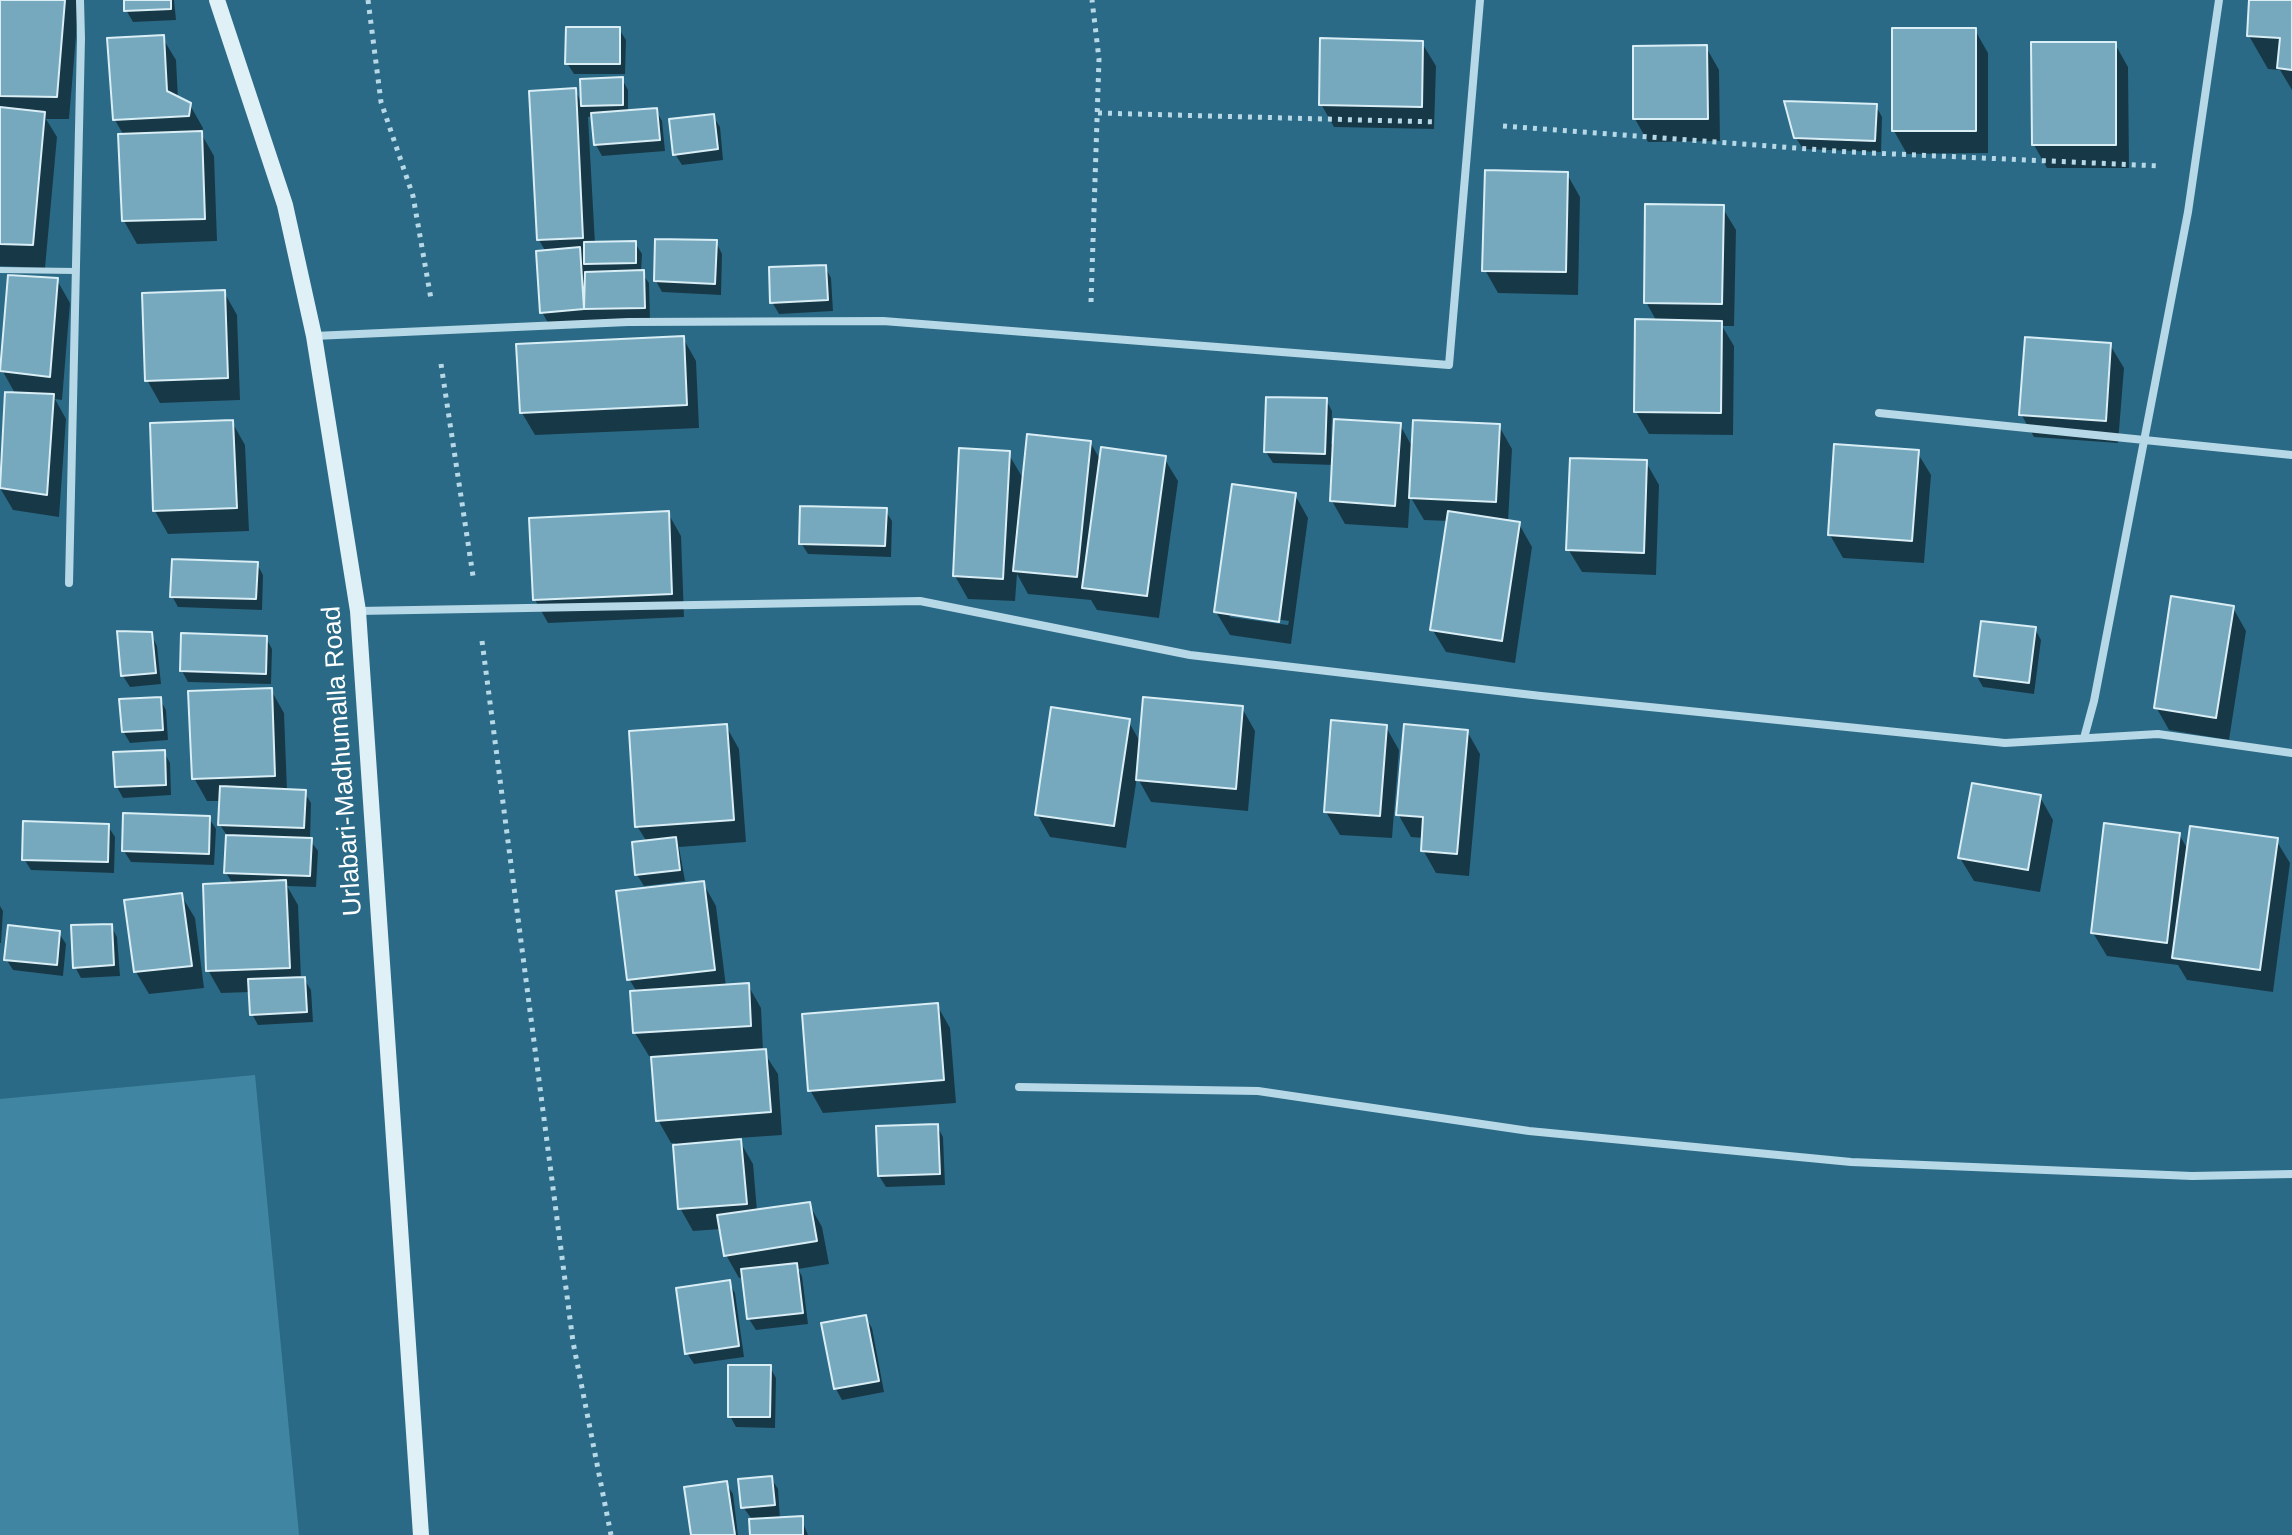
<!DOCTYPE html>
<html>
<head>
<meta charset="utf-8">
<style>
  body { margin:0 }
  canvas { display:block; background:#2b6a86 }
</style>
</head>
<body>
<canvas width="2292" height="1535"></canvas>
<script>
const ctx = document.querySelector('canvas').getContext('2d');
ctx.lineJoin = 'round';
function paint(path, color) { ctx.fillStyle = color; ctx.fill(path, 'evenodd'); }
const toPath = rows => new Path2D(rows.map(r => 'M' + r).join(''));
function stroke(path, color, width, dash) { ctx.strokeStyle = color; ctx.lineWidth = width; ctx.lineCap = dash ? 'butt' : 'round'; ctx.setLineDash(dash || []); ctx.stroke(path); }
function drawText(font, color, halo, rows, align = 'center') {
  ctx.font = font + ' Arial,sans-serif'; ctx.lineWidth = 8; ctx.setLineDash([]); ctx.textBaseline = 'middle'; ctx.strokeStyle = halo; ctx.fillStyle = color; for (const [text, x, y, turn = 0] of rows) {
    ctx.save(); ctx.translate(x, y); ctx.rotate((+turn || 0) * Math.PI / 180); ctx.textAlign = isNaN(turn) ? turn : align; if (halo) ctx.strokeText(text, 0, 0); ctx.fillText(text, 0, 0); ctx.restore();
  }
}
paint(toPath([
  [255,1075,299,1535,0,1535,0,1099]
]), '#4086a2');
paint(toPath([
  [0,0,79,0,69,119,46,119,57,137,45,268,0,266],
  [126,0,174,0,176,20,133,22,126,10],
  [2251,0,2292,0,2292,90,2280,70,2268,69,2249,36],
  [619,29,626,40,625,74,574,74,567,63],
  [1975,30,1988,53,1988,153,1907,154,1894,131],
  [162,37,176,60,178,99,190,105,203,128,202,135,214,156,217,241,137,244,124,221,124,136,115,120],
  [1422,43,1436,66,1434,129,1334,127,1321,104],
  [2115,44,2128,67,2129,168,2047,168,2034,145],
  [1706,47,1719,70,1720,141,1648,142,1635,119],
  [622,79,628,90,628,112,656,110,662,121,665,151,602,156,596,145,593,116,588,117,595,244,635,243,642,254,641,272,649,283,650,319,548,323,542,312,546,252,539,240,575,90,582,104],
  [1876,106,1882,117,1881,152,1803,149,1796,138],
  [713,116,720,127,723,160,682,165,675,154],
  [1567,174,1580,197,1578,295,1498,293,1485,270],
  [1722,207,1736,230,1734,326,1722,326,1734,346,1733,435,1649,434,1636,412,1657,322,1646,302],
  [716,242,722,254,721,295,662,292,656,281],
  [825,267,831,278,833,311,779,314,772,302],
  [57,280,70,303,62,400,55,399,66,419,59,517,13,510,0,488,7,394,16,395,2,370],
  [224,292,237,315,240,400,160,403,147,380],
  [683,338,696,361,699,428,535,435,522,413],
  [2110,345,2124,368,2118,443,2034,437,2021,414],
  [1326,400,1332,411,1331,444,1400,425,1413,448,1499,426,1512,449,1508,522,1519,524,1532,547,1515,663,1446,652,1432,629,1449,521,1424,520,1410,496,1408,528,1345,524,1332,501,1334,465,1273,463,1266,452],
  [232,422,245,445,249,531,168,534,155,511],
  [1090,442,1101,461,1164,458,1178,481,1159,618,1097,610,1091,600,1028,594,1017,574,1015,601,968,599,955,576,1008,453,1024,480],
  [1917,452,1931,475,1924,563,1843,558,1830,535],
  [1646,462,1659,485,1656,575,1582,572,1568,549],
  [1295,495,1308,518,1291,644,1230,635,1216,612],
  [1230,613,1289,621,1288,625,1230,617],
  [885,510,892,521,891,557,808,554,801,543],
  [668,513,681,536,684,617,548,623,535,600],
  [257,564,263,575,262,610,178,607,172,596],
  [2233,608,2246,631,2229,740,2169,730,2156,707],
  [2035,629,2041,640,2034,694,1983,687,1976,675],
  [151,634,157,646,161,684,130,687,123,676],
  [266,638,272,649,271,684,188,682,182,671],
  [271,690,284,713,287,791,304,792,311,803,310,840,318,851,316,887,287,886,298,905,301,979,304,979,311,990,313,1022,258,1025,252,1014,251,992,221,993,208,970,233,884,226,873,228,837,220,825,221,801,207,801,194,778],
  [160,699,166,710,168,740,130,743,123,731],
  [1242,708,1255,731,1248,811,1151,802,1137,777,1126,848,1050,837,1037,814,1128,721,1141,743],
  [726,726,739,749,746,842,679,847,685,881,644,886,637,875,647,842,637,826],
  [1386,727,1399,750,1392,838,1340,835,1326,812],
  [1467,731,1480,754,1469,876,1436,873,1423,850,1424,838,1411,837,1398,814],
  [164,752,170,763,171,795,123,798,117,787],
  [2040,797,2053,820,2040,892,1974,881,1960,858],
  [209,818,216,829,214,865,131,862,124,851],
  [108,826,115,837,114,873,31,870,24,859],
  [2179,834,2188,850,2276,840,2290,863,2273,992,2187,980,2178,965,2107,956,2093,933],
  [703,883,716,906,726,987,748,985,761,1008,763,1051,778,1074,782,1135,738,1138,753,1164,757,1211,809,1204,822,1227,829,1264,798,1269,802,1276,808,1324,756,1330,749,1319,744,1277,739,1278,726,1255,721,1229,693,1231,680,1208,675,1143,671,1143,658,1120,653,1056,649,1056,635,1033,637,992,629,979],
  [181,895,195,918,204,988,149,994,136,972],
  [0,906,3,911,1,943,0,943],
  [111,926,117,937,120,976,81,978,75,967],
  [59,933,66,944,63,976,13,970,6,959],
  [937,1005,950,1028,956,1103,823,1113,810,1090],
  [937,1126,943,1137,945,1185,886,1187,879,1176],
  [729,1282,735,1293,744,1357,694,1364,687,1353],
  [865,1317,872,1328,884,1392,842,1400,836,1389],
  [770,1367,776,1378,775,1428,736,1427,730,1416],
  [771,1478,778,1489,780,1520,801,1518,808,1535,752,1535,751,1518,743,1507],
  [726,1483,733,1494,738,1535,693,1535]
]), '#0007');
const building = toPath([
  [0,0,65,0,57,97,0,96,0,0],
  [124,0,171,0,171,9,124,11,124,0],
  [2249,0,2292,0,2292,70,2277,68,2280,38,2247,36,2249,0],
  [566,27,620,27,620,64,565,64,566,27],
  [1892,28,1976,28,1976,131,1892,131,1892,28],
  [164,35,167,91,191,103,189,116,113,120,107,38,164,35],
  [1320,38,1423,41,1422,107,1319,105,1320,38],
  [2031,42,2116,42,2116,145,2032,145,2031,42],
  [1707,45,1708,119,1633,119,1633,46,1707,45],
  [623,77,623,105,581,106,580,79,623,77],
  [576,88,583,238,537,240,529,91,576,88],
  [1784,101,1877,104,1875,141,1794,138,1784,101],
  [0,107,45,112,33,245,0,244,0,107],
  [657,108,660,140,594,145,591,113,657,108],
  [714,114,718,149,673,155,669,119,714,114],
  [202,131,205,219,122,221,118,134,202,131],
  [1485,170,1568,172,1566,272,1482,271,1485,170],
  [1645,204,1724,205,1722,304,1644,303,1645,204],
  [655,239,717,240,715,284,654,281,655,239],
  [636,241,636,263,584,264,584,242,636,241],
  [580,247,584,309,540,313,536,251,580,247],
  [826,265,828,300,770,303,769,267,826,265],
  [644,270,645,308,584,309,585,272,644,270],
  [8,275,58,278,50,377,0,371,8,275],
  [225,290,228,378,145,381,142,293,225,290],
  [1635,319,1722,321,1721,413,1634,412,1635,319],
  [684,336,687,405,520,413,516,344,684,336],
  [2025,337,2111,343,2106,421,2019,415,2025,337],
  [5,392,54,394,47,495,0,488,5,392],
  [1266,397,1327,398,1325,454,1264,452,1266,397],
  [1334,419,1401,423,1395,506,1330,501,1334,419],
  [233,420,237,508,153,511,150,423,233,420],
  [1413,420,1500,424,1496,502,1409,498,1413,420],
  [1027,434,1091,441,1077,577,1013,571,1027,434],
  [1834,444,1919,450,1912,541,1828,535,1834,444],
  [1101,447,1166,456,1147,596,1082,588,1101,447],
  [959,448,1010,451,1003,579,953,576,959,448],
  [1570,458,1647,460,1644,553,1566,550,1570,458],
  [1232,484,1296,493,1279,622,1214,612,1232,484],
  [800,506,887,508,885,546,799,544,800,506],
  [669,511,672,594,533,600,529,518,669,511],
  [1448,511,1520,522,1502,641,1430,630,1448,511],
  [172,559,258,562,256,599,170,597,172,559],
  [2171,596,2234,606,2216,718,2154,708,2171,596],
  [1981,621,2036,627,2029,683,1974,676,1981,621],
  [117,631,152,632,156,673,121,676,117,631],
  [181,633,267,636,266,674,180,671,181,633],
  [272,688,275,776,192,779,188,691,272,688],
  [161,697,163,730,122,732,119,699,161,697],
  [1143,697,1243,706,1236,789,1136,780,1143,697],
  [1051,707,1130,719,1114,826,1035,815,1051,707],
  [1331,720,1387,725,1380,816,1324,812,1331,720],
  [727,724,734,820,635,827,629,731,727,724],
  [1404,724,1468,730,1457,854,1421,851,1423,817,1396,815,1404,724],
  [165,750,166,785,115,787,113,752,165,750],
  [1972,783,2041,795,2028,870,1958,858,1972,783],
  [220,786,306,790,304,828,218,825,220,786],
  [123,813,210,816,209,854,122,851,123,813],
  [23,821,109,824,108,862,22,860,23,821],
  [2104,823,2180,833,2167,943,2091,933,2104,823],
  [2190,826,2278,838,2260,970,2172,958,2190,826],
  [226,835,312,838,310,876,224,873,226,835],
  [676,837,680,870,635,875,632,842,676,837],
  [286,880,290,968,206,971,203,884,286,880],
  [704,881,715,970,627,980,616,891,704,881],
  [182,893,192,966,134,972,124,900,182,893],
  [112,924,114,965,73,968,71,925,112,924],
  [8,925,60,931,57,965,4,960,8,925],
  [305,977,307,1012,250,1015,248,979,305,977],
  [749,983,751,1026,633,1033,630,991,749,983],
  [938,1003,944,1080,808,1091,802,1014,938,1003],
  [766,1049,771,1112,656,1121,651,1057,766,1049],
  [938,1124,940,1174,878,1176,876,1126,938,1124],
  [741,1139,747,1204,678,1209,673,1145,741,1139],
  [810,1202,817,1241,724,1256,717,1215,810,1202],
  [797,1263,803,1313,747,1319,741,1269,797,1263],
  [730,1280,739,1346,685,1354,676,1288,730,1280],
  [866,1315,879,1381,834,1389,821,1323,866,1315],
  [728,1365,771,1365,770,1417,728,1417,728,1365],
  [772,1476,775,1505,741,1508,738,1479,772,1476],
  [727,1481,735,1535,691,1535,684,1487,727,1481],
  [803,1516,803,1535,750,1535,749,1519,803,1516]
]);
paint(building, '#76a8be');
stroke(building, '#daeef6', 2);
stroke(toPath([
  [368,0,381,102,413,196,431,299],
  [1098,113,1437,122],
  [1503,126,1850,152,2160,166],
  [1091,302,1099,59,1092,0],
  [441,364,473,576],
  [482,641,573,1342,611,1535]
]), '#b7d9e7', 5, [4, 6]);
stroke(toPath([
  [0,270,76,271]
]), '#b7d9e7', 6);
stroke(toPath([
  [314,336,628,322,883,321,1449,365,1480,0],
  [1879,413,2292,455],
  [69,583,81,38,80,0],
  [358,611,920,601,1190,655,1541,696,2005,743,2158,734,2292,753],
  [2084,738,2094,701,2188,212,2219,0],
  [1019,1087,1258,1091,1529,1131,1851,1162,2192,1176,2292,1174]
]), '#b7d9e7', 8);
stroke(toPath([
  [217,0,285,205,314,336,358,611,421,1535]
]), '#e0f0f7', 16);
drawText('26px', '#fff', '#2b6a86', [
  ["Urlabari-Madhumalla Road",343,761,-94]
]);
</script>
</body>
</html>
